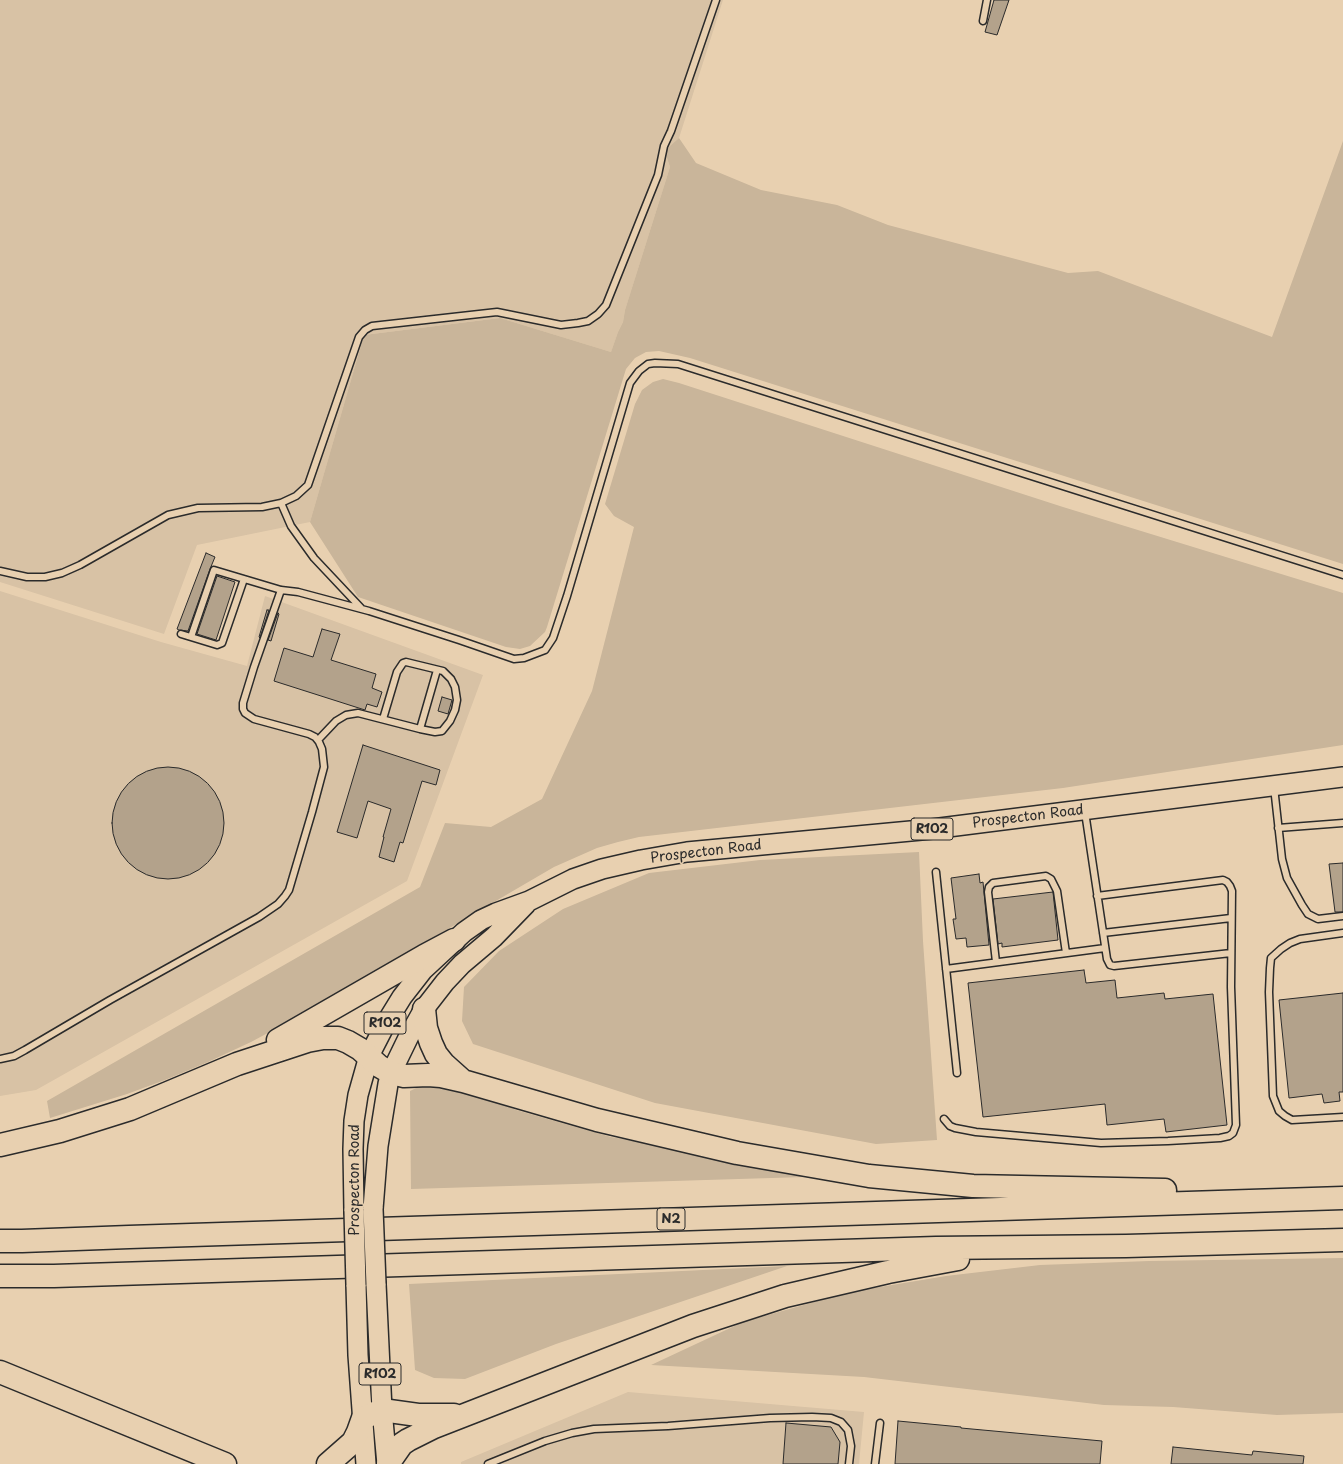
<!DOCTYPE html>
<html>
<head>
<meta charset="utf-8">
<style>
  body { margin:0 }
  canvas { display:block; background:#e8d0b0 }
</style>
</head>
<body>
<canvas width="1343" height="1464"></canvas>
<script>
const ctx = document.querySelector('canvas').getContext('2d');
ctx.lineJoin = 'round';
function paint(path, color) { ctx.fillStyle = color; ctx.fill(path, 'evenodd'); }
const toPath = rows => new Path2D(rows.map(r => 'M' + r).join(''));
function stroke(path, color, width, dash) { ctx.strokeStyle = color; ctx.lineWidth = width; ctx.lineCap = dash ? 'butt' : 'round'; ctx.setLineDash(dash || []); ctx.stroke(path); }
function drawText(font, color, halo, rows, align = 'center') {
  ctx.font = font + ' "Playpen Sans",sans-serif'; ctx.lineWidth = 3; ctx.setLineDash([]); ctx.textBaseline = 'middle'; ctx.strokeStyle = halo; ctx.fillStyle = color; for (const [text, x, y, turn = 0] of rows) {
    ctx.save(); ctx.translate(x, y); ctx.rotate((+turn || 0) * Math.PI / 180); ctx.textAlign = isNaN(turn) ? turn : align; if (halo) ctx.strokeText(text, 0, 0); ctx.fillText(text, 0, 0); ctx.restore();
  }
}
paint(toPath([
  [0,0,723,0,679,138,671,145,667,158,670,167,625,310,623,322,618,332,611,352,500,318,364,335,310,522,197,545,164,634,0,582],
  [0,591,161,642,247,666,265,596,483,675,407,881,36,1090,0,1096],
  [628,1392,864,1412,859,1464,461,1464,461,1462]
]), '#d8c2a5');
paint(toPath([
  [679,138,696,163,761,190,837,205,888,225,1068,273,1098,271,1272,337,1343,141,1343,564,690,358,659,351,646,352,635,358,626,369,547,627,545,632,530,646,520,649,506,647,358,597,310,522,364,335,500,318,611,352,618,332,623,322,625,310,670,167,667,158,667,150,671,145],
  [663,379,679,383,1063,507,1343,593,1343,745,1063,788,639,837,618,842,597,848,554,867,292,1020,251,1042,208,1062,165,1080,127,1094,50,1118,47,1101,420,887,445,823,491,827,542,799,592,691,634,527,614,516,605,504,635,404,642,390,653,382],
  [919,852,923,941,937,1140,876,1144,655,1103,473,1044,462,1021,464,987,499,951,563,909,649,873,760,860],
  [439,1077,516,1110,611,1137,837,1176,411,1189,410,1091],
  [1343,1258,1343,1413,1277,1415,1173,1407,1104,1405,864,1377,651,1365,743,1322,850,1292,946,1276,1040,1265,1149,1261],
  [787,1266,556,1344,465,1379,434,1378,415,1370,409,1284]
]), '#c9b59a');
const building = toPath([
  [994,0,1009,0,997,35,985,32,994,0],
  [206,553,215,557,210,569,188,631,179,630,177,629,206,553],
  [217,576,235,582,216,640,197,634,217,576],
  [267,610,269,610,260,638,259,637,267,610],
  [278,613,279,614,271,641,268,640,278,613],
  [322,629,340,634,331,660,376,674,372,688,382,692,377,707,367,704,365,710,274,681,284,648,313,657,322,629],
  [442,697,452,700,448,714,438,711,442,697],
  [363,745,440,770,436,785,422,781,403,843,400,842,394,862,379,857,384,837,383,837,391,809,368,801,357,838,337,832,363,745],
  '112 823a56 56 0 1 1 112 0a56 56 0 1 1-112 0Z',
  [1343,863,1343,912,1335,912,1329,864,1343,863],
  [979,874,980,883,983,882,989,945,967,947,966,938,956,939,953,919,956,919,951,878,979,874],
  [1053,892,1058,940,1002,947,1002,943,998,944,993,899,1053,892],
  [1084,970,1086,983,1115,980,1117,998,1164,993,1165,999,1213,994,1227,1125,1166,1132,1164,1119,1107,1125,1105,1104,983,1117,968,983,1084,970],
  [1343,993,1343,1092,1339,1092,1340,1101,1324,1103,1322,1094,1289,1098,1279,1000,1343,993],
  [898,1421,961,1427,961,1428,1102,1441,1100,1464,895,1464,898,1421],
  [786,1423,831,1427,840,1442,838,1464,783,1464,786,1423],
  [1173,1447,1252,1455,1253,1451,1304,1456,1303,1464,1171,1464,1173,1447]
]);
paint(building, '#b3a28b');
stroke(building, '#2b2b2b', 1);
const service = toPath([
  [983,21,987,0],
  [281,503,291,526,314,558,362,609],
  [0,571,27,577,45,577,62,573,80,565,168,515,198,508,262,507,281,503,296,496,308,485,359,337,365,330,372,326,497,312,561,325,578,323,588,321,598,314,606,305,658,175,664,146,671,131,716,0],
  [181,634,217,645,222,643,244,579],
  [191,637,214,570,281,590,298,592,369,611,459,640,514,659,524,658,545,650,553,638,567,596,630,383,639,371,648,364,655,363,678,364,1343,575],
  [420,729,437,670],
  [318,740,336,721,346,715,358,713,420,729,435,732,442,731,450,721,455,710,457,700,455,687,451,679,443,671,406,662,403,663,397,672,383,719],
  [1274,787,1282,859,1287,878,1302,905,1308,914,1318,919,1343,916],
  [1085,812,1107,959,1110,965,1114,966,1231,953],
  [1278,828,1343,823],
  [936,872,957,1073],
  [1103,933,1231,918],
  [1343,933,1300,939,1290,943,1281,949,1271,958,1270,968,1269,992,1273,1096,1279,1111,1285,1116,1292,1120,1343,1117],
  [996,962,988,892,989,887,993,883,1046,876,1051,879,1057,891,1066,953],
  [946,969,1105,948],
  [0,1059,14,1056,25,1050,110,1000,259,917,278,904,285,896,289,890,312,812,324,767,322,749,319,742,315,737,309,734,254,719,245,713,243,709,243,703,254,667,281,590],
  [944,1119,950,1126,955,1128,976,1132,1101,1143,1168,1141,1220,1138,1229,1136,1233,1133,1236,1125,1231,987,1232,891,1230,886,1227,882,1223,880,1097,896],
  [488,1464,545,1441,572,1433,594,1429,668,1426,770,1418,812,1417,831,1418,841,1422,848,1430,851,1446,849,1464],
  [875,1464,880,1423]
]);
const primary = toPath([
  [373,1209,378,1146,388,1084,391,1073,410,1034,424,1009,445,982,462,964,494,937,526,904],
  [354,1211,353,1149,354,1121,358,1095,369,1056,386,1023,402,997,423,970,464,932,481,920,496,913,529,901,573,879,602,869,641,860,687,852,932,829,1343,777],
  [376,1284,382,1410,387,1464],
  [356,1285,358,1355,366,1464]
]);
const motorway = toPath([
  [424,1009,426,1028,431,1043,436,1054,444,1064,463,1081],
  [278,1040,424,956,454,940],
  [0,1145,60,1131,130,1109,237,1064,307,1041,323,1038,338,1038,348,1042,360,1049,379,1066,391,1073,404,1076,428,1075,441,1076,463,1081,597,1120,737,1153,869,1176,973,1186,1165,1190],
  [0,1241,22,1241,129,1237,1343,1198],
  [0,1276,54,1276,936,1248,1126,1246,1343,1240],
  [0,1372,225,1464],
  [328,1464,353,1442,358,1432,363,1418,382,1410,418,1415,454,1415],
  [388,1464,402,1444,408,1440,434,1427,693,1326,785,1296,888,1272,958,1259]
]);
stroke(service, '#2b2b2b', 9);
stroke(primary, '#2b2b2b', 22);
stroke(motorway, '#2b2b2b', 25);
stroke(service, '#e8d0b0', 6);
stroke(primary, '#e8d0b0', 19);
stroke(motorway, '#e8d0b0', 22);
const primaryBridge = toPath([
  [373,1209,376,1284],
  [354,1211,356,1285]
]);
stroke(primaryBridge, '#2b2b2b', 22, []);
stroke(primaryBridge, '#e8d0b0', 19);
for (const [x, y, w] of [
  [932,829,42],
  [385,1023,42],
  [671,1219,28],
  [380,1374,42]
]) { const box = new Path2D(); box.roundRect(x - w / 2, y - 11, w, 22, 3); ctx.fillStyle = '#e8d0b0'; ctx.fill(box); stroke(box, '#2b2b2b', 1); }
drawText('bold 13px', '#2b2b2b', null, [
  ["R102",932,829],
  ["R102",385,1023],
  ["N2",671,1219],
  ["R102",380,1374]
]);
drawText('14px', '#2b2b2b', '#e8d0b0', [
  ["Prospecton Road",1028,817,-7],
  ["Prospecton Road",706,852,-7],
  ["Prospecton Road",355,1180,-90]
]);
</script>
</body>
</html>
